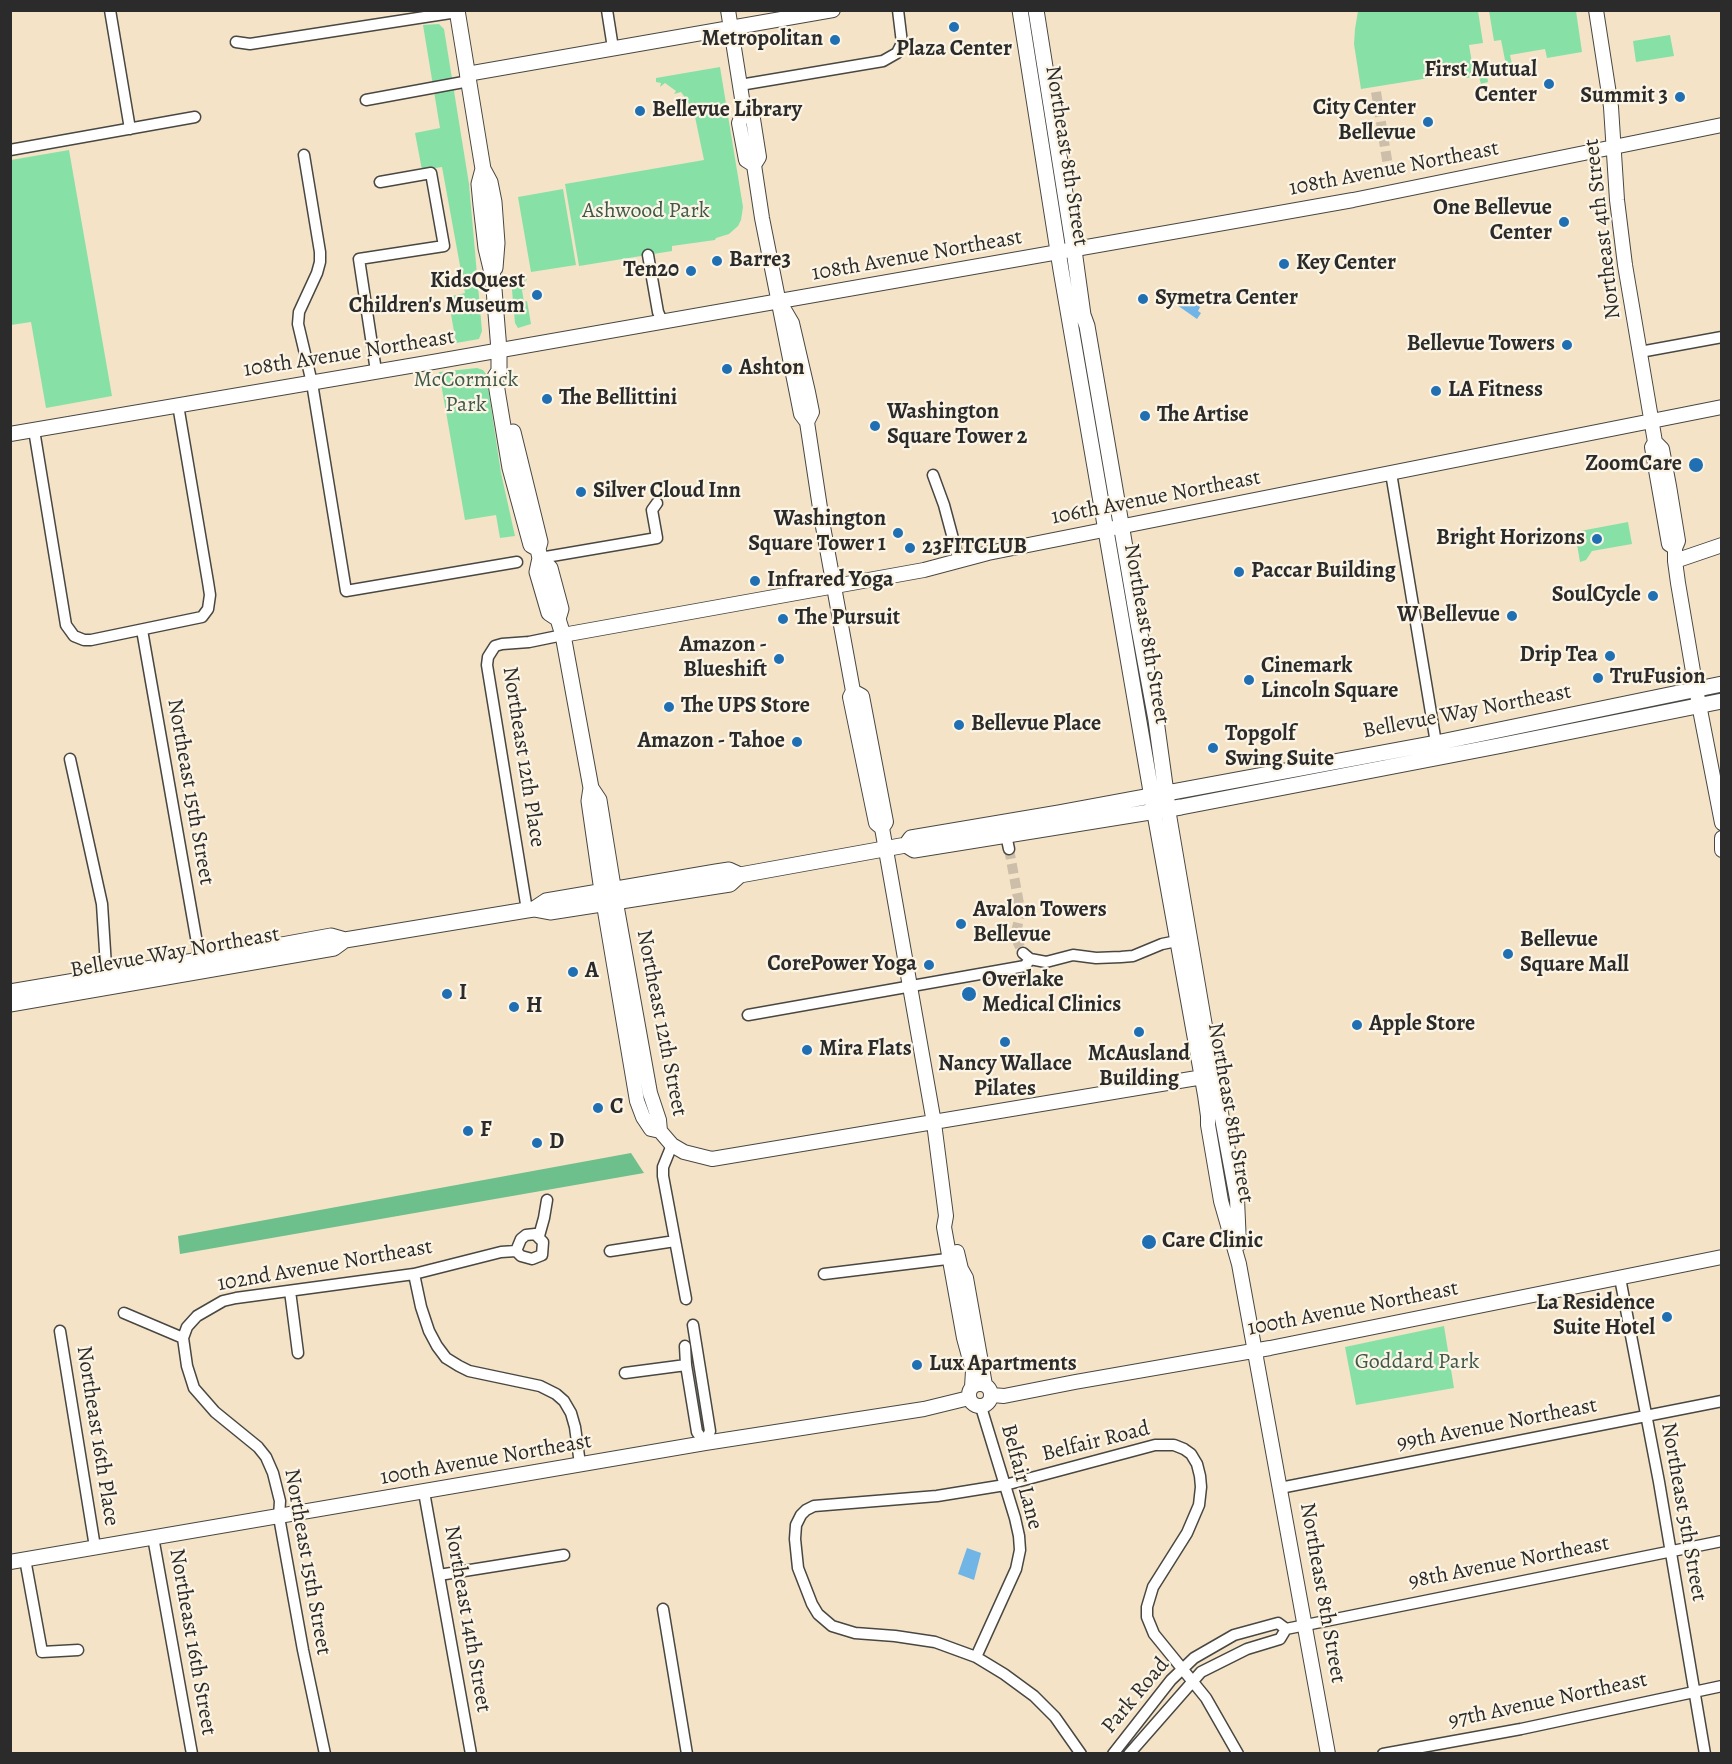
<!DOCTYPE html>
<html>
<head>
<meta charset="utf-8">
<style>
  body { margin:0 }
  #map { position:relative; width:1732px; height:1764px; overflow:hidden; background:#f4e3c7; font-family:Alegreya,serif }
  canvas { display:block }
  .frame { position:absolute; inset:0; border:12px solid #2b2b2b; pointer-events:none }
</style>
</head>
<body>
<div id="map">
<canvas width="1732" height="1764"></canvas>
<div class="frame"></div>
</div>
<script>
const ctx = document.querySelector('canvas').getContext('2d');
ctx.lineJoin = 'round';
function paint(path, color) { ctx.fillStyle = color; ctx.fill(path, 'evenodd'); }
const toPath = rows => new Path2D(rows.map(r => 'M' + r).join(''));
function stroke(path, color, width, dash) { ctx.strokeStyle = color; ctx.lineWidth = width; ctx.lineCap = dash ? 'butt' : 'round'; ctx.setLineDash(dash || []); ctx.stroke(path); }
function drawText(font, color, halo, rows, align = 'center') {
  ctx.font = font + ' Alegreya,serif'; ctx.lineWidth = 4.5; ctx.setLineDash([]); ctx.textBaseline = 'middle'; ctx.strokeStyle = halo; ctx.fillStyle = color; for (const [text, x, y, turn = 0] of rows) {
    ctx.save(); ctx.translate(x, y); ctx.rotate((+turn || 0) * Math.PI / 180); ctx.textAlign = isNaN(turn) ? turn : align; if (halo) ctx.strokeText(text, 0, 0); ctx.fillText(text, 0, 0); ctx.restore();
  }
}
paint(toPath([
  [1358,11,1478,11,1483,43,1469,45,1472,63,1474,67,1487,76,1488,82,1481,84,1479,77,1462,78,1460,73,1361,89,1354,44,1355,29],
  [1489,11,1576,11,1582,52,1547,58,1545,49,1510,55,1512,64,1506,65,1501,40,1494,41],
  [439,24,444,29,469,184,482,331,479,339,456,343,448,297,465,293,442,167,422,170,415,133,440,128,423,25],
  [1670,35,1674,56,1636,62,1633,41],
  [720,67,743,207,741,220,738,226,729,234,716,238,715,240,672,246,672,251,579,266,565,184,704,160,694,112,690,112,693,109,681,92,674,94,676,91,665,83,660,87,661,83,656,82,656,78],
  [69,150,112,396,46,408,31,322,11,325,11,160],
  [563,189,576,265,531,272,518,197],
  [526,277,527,280,524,281,525,289,522,290,524,302,527,301,531,324,518,328,515,323,511,279],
  [477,368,483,370,486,374,501,473,515,536,500,538,496,515,465,520,439,372],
  [1628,522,1632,544,1592,551,1586,560,1580,562,1575,532],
  [1444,1326,1454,1388,1356,1405,1345,1347]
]), '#87e1a7');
paint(toPath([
  [631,1153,644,1173,180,1254,178,1236]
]), '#6dbf8c');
paint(toPath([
  [1187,298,1200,307,1198,311,1201,313,1197,319,1177,305,1181,299,1185,302],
  [967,1548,981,1553,974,1580,958,1574]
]), '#71b4e6');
stroke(toPath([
  [1376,92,1389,172],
  [1009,849,1020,909,1020,915,1016,932,1018,943,1023,953]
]), '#ccbea8', 10, [10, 5]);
const street = toPath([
  [110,10,130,129],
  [607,10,613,48],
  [236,42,250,44,457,12],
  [740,85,883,61,897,53,902,43,898,10],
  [366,100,469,81],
  [10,150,195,117],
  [304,155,320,252,320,262,317,273,299,312,298,324,312,383,346,591,517,562],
  [648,255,658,312,662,321],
  [1640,352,1722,337],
  [376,371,359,259,444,246,431,173,380,182],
  [34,430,66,625,74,636,84,640,91,640,197,618,202,617,208,609,210,595,208,582,178,405],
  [1391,473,1436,743],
  [933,475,944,505,959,561],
  [540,558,657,538,652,510,657,503],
  [142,630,200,960],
  [70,759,102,904,107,982],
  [1006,835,1009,849],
  [527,910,487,665,488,657,495,646,502,644,529,642,563,635],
  [1023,953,1030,959,1046,962,1073,955,1096,958,1121,957,1133,956,1162,944,1177,941],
  [748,1015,1025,966,1030,959],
  [672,1145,663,1167,663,1176,686,1299],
  [539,1236,544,1218,547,1200],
  [610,1251,675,1241],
  [414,1274,421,1307,429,1331,437,1346,446,1358,459,1366,469,1371,540,1386,556,1394,564,1401,571,1413,575,1427,580,1464],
  [824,1274,955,1258],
  [1620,1278,1659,1482,1705,1754],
  [290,1291,298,1353],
  [124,1313,183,1338,187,1327,197,1316,223,1301,236,1298,414,1274,501,1252,516,1251,521,1256,532,1259,542,1255,543,1242,535,1234,526,1235,521,1239,516,1251],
  [693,1325,710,1431,705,1443],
  [60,1331,95,1547],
  [183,1338,187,1366,194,1388,215,1412,258,1447,266,1457,273,1473,280,1501,279,1517,303,1650,325,1754],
  [685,1346,686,1365,697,1432,705,1443],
  [625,1373,686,1365],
  [1280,1488,1722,1401],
  [424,1492,471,1754],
  [153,1537,192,1754],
  [25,1559,42,1652,78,1650],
  [439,1575,564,1555],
  [663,1609,687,1754],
  [976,1657,1016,1569,1020,1550,1019,1536,1015,1518,981,1407],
  [1081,1754,1055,1717,1034,1696,1004,1674,976,1657,935,1642,895,1636,855,1633,832,1626,818,1614,812,1604,798,1568,795,1539,796,1525,801,1515,806,1510,814,1506,937,1496,1005,1485,1155,1445,1174,1445,1184,1449,1191,1454,1197,1464,1200,1476,1201,1487,1199,1505,1187,1533,1153,1587,1147,1607,1147,1617,1154,1634,1206,1698,1238,1754],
  [1113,1754,1171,1680,1194,1658,1234,1635,1278,1623,1286,1629],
  [1129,1754,1201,1672,1247,1649,1280,1639,1286,1629,1722,1541],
  [1383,1754,1521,1729,1722,1686]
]);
const secondary = toPath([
  [728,10,744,111,739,123,746,160,754,165],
  [1596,10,1611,107,1617,200,1625,265,1655,442,1652,447,1669,544,1675,548],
  [467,74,833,10],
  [745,113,753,119,759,157,754,165,762,218,801,414,807,422,822,521,853,691,850,697,876,823,882,828,889,867,934,1123,946,1216,944,1227,964,1338,973,1371,972,1387],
  [782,306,792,323,808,392,812,412,807,422],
  [10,434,433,362,1229,222,1353,200,1722,125],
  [1655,442,1662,449,1669,486,1678,541,1675,548,1675,561,1678,583,1696,689,1722,823],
  [1675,561,1722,545],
  [563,635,924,570,988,553,1722,407],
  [853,691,862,696,886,822,882,828],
  [1168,809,1206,1032,1237,1199,1239,1244],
  [1154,811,1205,1095,1208,1116,1208,1125,1221,1201,1239,1264,1328,1754],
  [1722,838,1722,850],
  [616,903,650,1093,659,1120,660,1131],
  [604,905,637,1101,643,1117,651,1129,660,1131],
  [660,1131,672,1145,684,1152,712,1159,1215,1075],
  [957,1252,961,1269,966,1278,985,1385],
  '969 1395a11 11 0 1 1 22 0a11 11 0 1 1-22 0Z',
  [992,1395,1004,1396,1075,1382,1270,1348,1722,1257],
  [10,1562,705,1443,924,1409,969,1398]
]);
const primary = toPath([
  [457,10,483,169,490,182,494,202,497,243,495,268],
  [1020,10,1061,270,1153,803],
  [1036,10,1074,250,1083,315,1087,326,1138,623,1156,720,1167,800],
  [483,169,479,184,481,205,486,248,493,277,499,350,499,371,495,377,498,396,510,468,531,545,538,549],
  [513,432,540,542,538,549,540,558,537,572,549,613,558,619],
  [540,558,550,568,561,609,558,619,563,635,591,788,589,801,604,905],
  [591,788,599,800,615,899],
  [906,845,914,850,1181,807,1503,745,1722,701],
  [534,909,546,901,716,872,729,870,740,875],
  [10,992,200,960,331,936,345,940,527,910,534,909,550,912,730,884,740,875,906,845,911,838,1059,813,1436,743,1722,684],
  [10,1004,334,948,345,940]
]);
stroke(street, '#494742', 13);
stroke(secondary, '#494742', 16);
stroke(primary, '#494742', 17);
stroke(street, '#fff', 10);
stroke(secondary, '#fff', 14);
stroke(primary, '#fff', 15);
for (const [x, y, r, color] of [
  [954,27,6,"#1f6fb2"],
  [835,40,6,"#1f6fb2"],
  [1549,84,6,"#1f6fb2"],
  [1680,97,6,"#1f6fb2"],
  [640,111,6,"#1f6fb2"],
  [1428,122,6,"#1f6fb2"],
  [1564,222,6,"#1f6fb2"],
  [717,261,6,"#1f6fb2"],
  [1284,264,6,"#1f6fb2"],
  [691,271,6,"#1f6fb2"],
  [537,295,6,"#1f6fb2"],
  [1143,299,6,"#1f6fb2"],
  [1567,345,6,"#1f6fb2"],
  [727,369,6,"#1f6fb2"],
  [1436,391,6,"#1f6fb2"],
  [547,399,6,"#1f6fb2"],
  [1145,416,6,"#1f6fb2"],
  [875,426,6,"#1f6fb2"],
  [1696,465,8,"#1f6fb2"],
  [581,492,6,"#1f6fb2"],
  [898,533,6,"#1f6fb2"],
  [1597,539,6,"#1f6fb2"],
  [910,548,6,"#1f6fb2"],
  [1239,572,6,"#1f6fb2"],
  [755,581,6,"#1f6fb2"],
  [1653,596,6,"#1f6fb2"],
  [1512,616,6,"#1f6fb2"],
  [783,619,6,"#1f6fb2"],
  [1610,656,6,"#1f6fb2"],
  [779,659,6,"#1f6fb2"],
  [1598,678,6,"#1f6fb2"],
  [1249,680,6,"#1f6fb2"],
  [669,707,6,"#1f6fb2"],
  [959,725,6,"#1f6fb2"],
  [797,742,6,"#1f6fb2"],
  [1213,748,6,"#1f6fb2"],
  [961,924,6,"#1f6fb2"],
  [1508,954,6,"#1f6fb2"],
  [929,965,6,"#1f6fb2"],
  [573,972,6,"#1f6fb2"],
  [447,994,6,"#1f6fb2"],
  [969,994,8,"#1f6fb2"],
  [514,1007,6,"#1f6fb2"],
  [1357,1025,6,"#1f6fb2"],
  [1139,1032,6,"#1f6fb2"],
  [1005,1042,6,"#1f6fb2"],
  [807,1050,6,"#1f6fb2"],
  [598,1108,6,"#1f6fb2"],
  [468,1131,6,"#1f6fb2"],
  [537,1143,6,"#1f6fb2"],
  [1149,1242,8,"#1f6fb2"],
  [1667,1317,6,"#1f6fb2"],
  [917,1365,6,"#1f6fb2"]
]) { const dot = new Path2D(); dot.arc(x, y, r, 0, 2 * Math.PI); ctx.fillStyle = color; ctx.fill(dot); stroke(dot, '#fcf5e5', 2); }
drawText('bold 22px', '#2b2b2b', '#fcf5e5', [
  ["Metropolitan",823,40,"right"],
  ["Plaza Center",954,50,"center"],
  ["First Mutual",1537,71,"right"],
  ["Center",1537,96,"right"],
  ["Summit 3",1668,97,"right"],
  ["City Center",1416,109,"right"],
  ["Bellevue",1416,134,"right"],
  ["Bellevue Library",652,111],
  ["One Bellevue",1552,209,"right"],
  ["Center",1552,234,"right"],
  ["Barre3",729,261],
  ["Key Center",1296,264],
  ["Ten20",679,271,"right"],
  ["KidsQuest",525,282,"right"],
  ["Children's Museum",525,307,"right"],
  ["Symetra Center",1155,299],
  ["Bellevue Towers",1555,345,"right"],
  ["Ashton",739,369],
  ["LA Fitness",1448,391],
  ["The Bellittini",559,399],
  ["Washington",887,413],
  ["Square Tower 2",887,438],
  ["The Artise",1157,416],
  ["ZoomCare",1682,465,"right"],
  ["Silver Cloud Inn",593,492],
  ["Washington",886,520,"right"],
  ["Square Tower 1",886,545,"right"],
  ["Bright Horizons",1585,539,"right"],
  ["23FITCLUB",922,548],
  ["Paccar Building",1251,572],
  ["Infrared Yoga",767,581],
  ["SoulCycle",1641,596,"right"],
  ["W Bellevue",1500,616,"right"],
  ["The Pursuit",795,619],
  ["Amazon -",767,646,"right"],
  ["Blueshift",767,671,"right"],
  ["Drip Tea",1598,656,"right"],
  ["Cinemark",1261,667],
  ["Lincoln Square",1261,692],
  ["TruFusion",1610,678],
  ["The UPS Store",681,707],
  ["Bellevue Place",971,725],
  ["Topgolf",1225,735],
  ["Swing Suite",1225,760],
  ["Amazon - Tahoe",785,742,"right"],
  ["Avalon Towers",973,911],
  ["Bellevue",973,936],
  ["Bellevue",1520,941],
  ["Square Mall",1520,966],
  ["CorePower Yoga",917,965,"right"],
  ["A",585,972],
  ["Overlake",982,981],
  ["Medical Clinics",982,1006],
  ["I",459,994],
  ["H",526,1007],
  ["Apple Store",1369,1025],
  ["Mira Flats",819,1050],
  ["McAusland",1139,1055,"center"],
  ["Building",1139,1080,"center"],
  ["Nancy Wallace",1005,1065,"center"],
  ["Pilates",1005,1090,"center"],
  ["C",610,1108],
  ["F",480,1131],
  ["D",549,1143],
  ["Care Clinic",1162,1242],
  ["La Residence",1655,1304,"right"],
  ["Suite Hotel",1655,1329,"right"],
  ["Lux Apartments",929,1365]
], 'left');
drawText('22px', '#2b2b2b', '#fcf5e5', [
  ["Northeast 8th Street",1066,156,81],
  ["108th Avenue Northeast",1394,169,-11],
  ["Northeast 4th Street",1603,229,-97],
  ["108th Avenue Northeast",917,256,-10],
  ["108th Avenue Northeast",349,354,-9],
  ["106th Avenue Northeast",1156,498,-11],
  ["Northeast 8th Street",1146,634,80],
  ["Bellevue Way Northeast",1467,712,-11],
  ["Northeast 12th Place",523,757,81],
  ["Northeast 15th Street",190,792,80],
  ["Bellevue Way Northeast",175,953,-10],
  ["Northeast 12th Street",661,1023,79],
  ["Northeast 8th Street",1230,1113,80],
  ["102nd Avenue Northeast",325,1266,-10],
  ["100th Avenue Northeast",1353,1309,-11],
  ["99th Avenue Northeast",1497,1425,-11],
  ["Northeast 16th Place",97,1436,81],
  ["Belfair Road",1096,1442,-14],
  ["100th Avenue Northeast",486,1460,-10],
  ["Belfair Lane",1021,1477,75],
  ["Northeast 5th Street",1683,1512,80],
  ["Northeast 15th Street",307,1562,80],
  ["98th Avenue Northeast",1509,1563,-11],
  ["Northeast 8th Street",1322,1593,80],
  ["Northeast 14th Street",467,1619,80],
  ["Northeast 16th Street",192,1642,80],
  ["Park Road",1136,1696,-50],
  ["97th Avenue Northeast",1548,1701,-12]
]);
drawText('22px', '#42584a', '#fcf5e5', [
  ["Ashwood Park",646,212],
  ["McCormick",466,381],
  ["Park",466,406],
  ["Goddard Park",1417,1363]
]);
</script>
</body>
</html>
